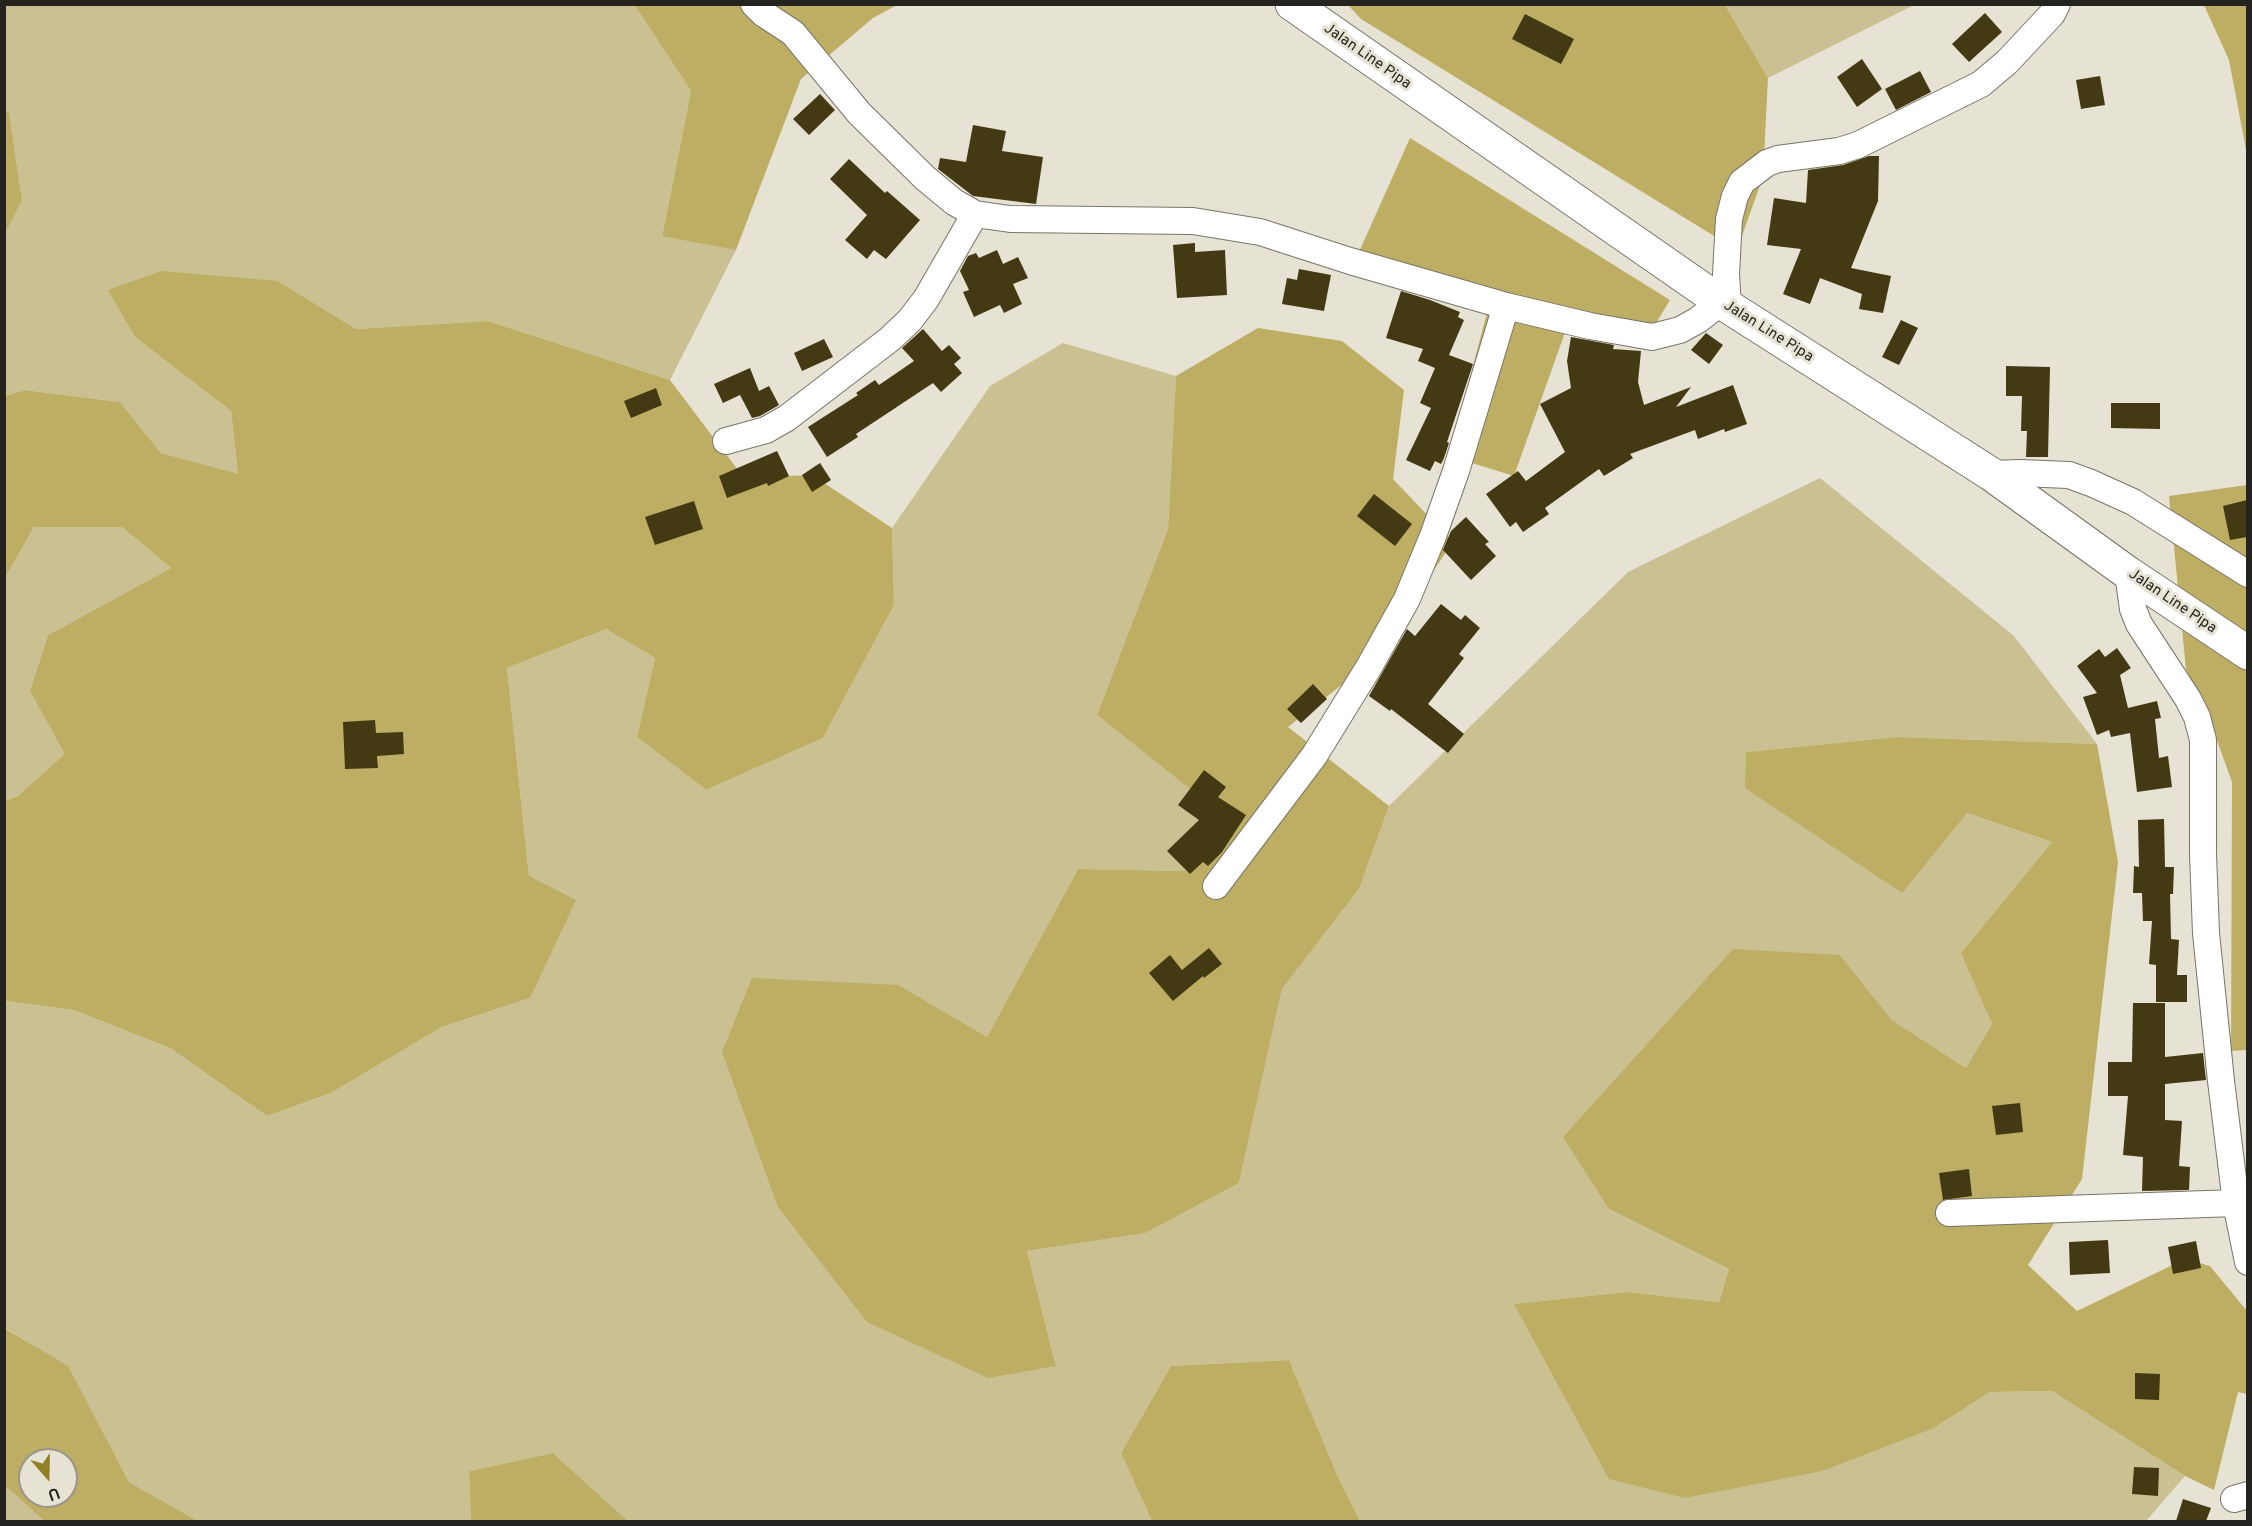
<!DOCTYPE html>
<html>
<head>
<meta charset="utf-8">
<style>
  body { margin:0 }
  #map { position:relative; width:2252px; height:1526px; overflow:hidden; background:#e6e3d4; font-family:Overpass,sans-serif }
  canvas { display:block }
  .frame { position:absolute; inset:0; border:6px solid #24231e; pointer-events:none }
  .north { position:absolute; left:18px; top:1448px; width:60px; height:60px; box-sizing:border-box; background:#e6e3d4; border:2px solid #98968b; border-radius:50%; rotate:160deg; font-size:16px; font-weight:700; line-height:24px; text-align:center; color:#24231e }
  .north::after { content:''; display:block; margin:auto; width:21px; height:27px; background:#917f26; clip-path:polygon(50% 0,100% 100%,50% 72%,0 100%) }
</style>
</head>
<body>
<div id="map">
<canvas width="2252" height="1526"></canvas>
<div class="frame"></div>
<div class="north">U</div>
</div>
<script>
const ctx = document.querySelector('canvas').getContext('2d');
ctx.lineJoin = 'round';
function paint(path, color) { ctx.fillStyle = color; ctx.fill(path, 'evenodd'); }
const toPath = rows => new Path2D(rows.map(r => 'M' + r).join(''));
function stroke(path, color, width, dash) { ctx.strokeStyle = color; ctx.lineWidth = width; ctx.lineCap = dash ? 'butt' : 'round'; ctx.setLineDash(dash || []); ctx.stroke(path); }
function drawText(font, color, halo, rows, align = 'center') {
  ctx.font = font + ' Overpass,sans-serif'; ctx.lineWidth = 6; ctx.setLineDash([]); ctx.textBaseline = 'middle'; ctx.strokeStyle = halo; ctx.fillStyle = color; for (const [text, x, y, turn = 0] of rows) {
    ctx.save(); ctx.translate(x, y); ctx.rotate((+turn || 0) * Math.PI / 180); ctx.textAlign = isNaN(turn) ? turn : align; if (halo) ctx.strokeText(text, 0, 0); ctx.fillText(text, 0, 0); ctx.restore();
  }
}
paint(toPath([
  [635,4,691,91,662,235,736,250,670,380,488,321,356,329,278,281,109,291,135,337,231,411,238,475,161,453,120,402,25,390,5,396,4,233,22,200,9,114,5,110,5,5],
  [1725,5,1914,5,1768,78],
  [1063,343,1176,376,1168,529,1097,715,1239,827,1185,871,1078,869,987,1037,899,985,1056,1365,1027,1251,1146,1233,1239,1183,1282,989,1359,889,1389,806,1628,572,1820,478,2014,636,2097,744,1896,737,1746,752,1967,813,2052,842,1962,952,1992,1024,1966,1068,1892,1020,1840,955,1609,1209,1729,1269,1719,1302,1626,1292,1514,1304,1934,1428,1990,1392,2052,1391,2185,1476,2146,1521,1360,1521,1338,1477,1289,1360,1171,1366,1121,1453,1152,1521,628,1521,553,1453,469,1471,471,1521,198,1521,129,1482,68,1367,5,1328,4,1001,74,1010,170,1048,267,1116,331,1093,442,1027,530,998,529,876,507,668,606,629,655,658,637,737,706,790,823,738,894,605,892,528,990,386],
  [34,527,122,527,171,568,48,635,30,691,66,754,18,796,5,801,5,578],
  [4,1488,8,1488,44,1521,5,1521]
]), '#cac092');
paint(toPath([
  [635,5,897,5,873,18,801,79,736,250,662,236,691,91],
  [1348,5,1725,5,1768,78,1763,177,1737,250,1361,19],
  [2204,5,2247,5,2247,155,2229,60],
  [5,110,9,113,22,200,5,233],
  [1410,138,1670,300,1647,338,1568,324,1514,476,1449,456,1488,309,1359,252],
  [161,271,278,281,356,329,488,321,670,380,744,478,812,475,892,528,894,605,823,738,706,790,637,737,655,658,606,629,507,668,529,876,576,900,530,998,442,1027,331,1093,267,1116,170,1048,74,1010,5,1001,5,801,18,796,65,754,30,691,48,635,171,568,122,527,34,527,5,578,5,396,25,390,120,402,161,453,238,474,231,411,135,337,108,290],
  [1258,328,1342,341,1404,390,1393,479,1453,542,1371,662,1288,727,1389,806,1359,889,1282,989,1239,1183,1146,1233,1027,1251,1056,1366,988,1378,867,1322,778,1207,722,1052,752,978,899,985,987,1037,1078,869,1185,871,1238,827,1097,715,1168,529,1176,376],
  [2247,485,2247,1050,2231,1051,2232,782,2207,713,2186,669,2169,496],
  [1896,737,2097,744,2118,862,2082,1179,2028,1265,2077,1311,2185,1259,2210,1266,2247,1311,2247,1394,2238,1392,2214,1490,2185,1476,2052,1391,1990,1392,1934,1428,1822,1471,1685,1498,1609,1479,1514,1304,1626,1292,1719,1302,1729,1269,1609,1209,1563,1137,1733,949,1840,955,1892,1020,1966,1068,1992,1024,1961,953,2052,842,1967,813,1902,893,1745,788,1746,752],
  [4,1328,68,1366,129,1482,198,1521,44,1521,9,1489,5,1488],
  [30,1460,66,1460,66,1496,30,1496],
  [1289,1360,1338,1477,1360,1521,1152,1521,1121,1453,1171,1366],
  [553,1453,628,1521,471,1521,469,1471]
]), '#beae64');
paint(toPath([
  [1985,13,2002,32,1969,62,1952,44],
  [1525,14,1574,39,1561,64,1512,39],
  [1862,59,1882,89,1857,107,1837,77],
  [1920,71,1931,92,1896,110,1885,89],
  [2100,76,2105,105,2081,109,2076,80],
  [820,94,835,110,809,135,793,119],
  [973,125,1006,131,1002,151,1043,157,1036,204,973,196,938,169,940,158,966,162],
  [1869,156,1879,156,1878,201,1851,268,1891,276,1883,313,1859,309,1862,294,1820,278,1810,304,1783,294,1801,249,1767,245,1774,198,1806,203,1808,170,1843,165],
  [849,159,885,193,887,191,920,220,886,259,874,250,867,259,845,240,867,215,830,179],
  [1195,243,1195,252,1225,250,1227,295,1177,298,1173,245],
  [997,250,1003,264,1018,257,1028,278,1013,284,1022,304,1004,313,1000,305,974,317,963,292,969,290,960,271,968,256,976,253,979,258],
  [1299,269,1331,275,1324,311,1282,304,1287,278,1297,280],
  [1401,291,1430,300,1460,312,1458,317,1464,320,1449,355,1473,364,1447,442,1449,443,1444,458,1441,464,1435,461,1430,471,1406,460,1431,408,1420,403,1435,368,1418,361,1423,349,1386,338],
  [1901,320,1918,328,1899,365,1882,357],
  [923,329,942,351,949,345,961,358,954,364,962,373,941,392,933,383,856,434,858,437,827,457,808,427,858,395,856,393,875,380,879,385,914,361,902,348],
  [1706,333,1723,345,1709,364,1691,350],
  [1571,337,1614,345,1613,349,1641,351,1638,382,1644,405,1691,387,1676,407,1733,385,1747,424,1725,432,1724,429,1698,439,1695,430,1630,454,1633,458,1604,476,1599,469,1545,508,1549,514,1523,532,1516,522,1510,527,1486,494,1518,471,1526,481,1565,452,1540,404,1571,388,1567,361],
  [824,339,833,357,802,371,794,353],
  [2006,366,2050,367,2048,457,2026,457,2027,431,2021,431,2022,396,2006,396],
  [750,368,759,391,769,386,779,405,760,416,752,418,740,395,723,403,714,384],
  [656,388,662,405,631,418,624,401],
  [2111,403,2160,403,2160,429,2111,428],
  [777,451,789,476,768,486,767,483,727,498,719,476],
  [820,463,831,480,812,492,802,475],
  [1374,494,1412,524,1395,546,1357,516],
  [2247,500,2247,537,2230,540,2223,506],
  [694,501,703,529,655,545,645,517],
  [1466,517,1489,542,1485,544,1496,556,1471,580,1443,550,1451,531],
  [1441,604,1461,620,1465,615,1480,628,1459,654,1464,658,1428,704,1464,734,1448,753,1391,709,1390,711,1369,696,1407,629,1415,636],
  [2117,648,2131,668,2120,675,2128,708,2157,701,2161,718,2155,719,2159,758,2168,756,2172,787,2137,792,2130,733,2111,737,2109,730,2097,735,2083,697,2097,693,2077,666,2099,649,2105,657],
  [1313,684,1327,699,1301,723,1287,709],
  [375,720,376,733,403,732,404,754,377,756,378,768,345,769,343,722],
  [1204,770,1226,787,1218,797,1246,815,1222,852,1208,866,1203,862,1190,874,1167,851,1199,820,1178,805],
  [2164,819,2165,867,2174,867,2173,894,2170,894,2171,939,2179,940,2177,975,2187,975,2187,1002,2156,1002,2156,965,2149,964,2152,921,2143,921,2142,893,2133,893,2134,866,2139,867,2138,820],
  [1209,948,1222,964,1204,978,1203,976,1173,1001,1149,973,1170,955,1182,970],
  [2133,1003,2165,1003,2165,1057,2203,1053,2206,1080,2165,1084,2165,1120,2182,1121,2179,1166,2190,1167,2189,1190,2142,1191,2143,1157,2123,1155,2128,1096,2108,1096,2108,1062,2132,1062],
  [2020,1103,2023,1132,1996,1135,1992,1106],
  [1969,1169,1972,1196,1943,1200,1939,1173],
  [2108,1240,2110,1273,2070,1275,2069,1242],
  [2196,1241,2201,1268,2173,1274,2168,1247],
  [2135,1373,2160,1374,2159,1400,2135,1399],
  [2134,1467,2159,1468,2158,1496,2132,1494],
  [2183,1499,2211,1508,2206,1521,2176,1521]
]), '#433a13');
const street = toPath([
  [754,4,764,14,793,33,859,113,925,178,954,202,975,214,1010,219,1193,221,1260,232,1350,261,1506,306,1590,326,1652,337,1680,330,1698,320,1721,302],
  [1728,306,1726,274,1729,219,1735,196,1742,182,1767,163,1778,159,1839,151,1858,145,1981,84,2007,62,2052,14,2057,4],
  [726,441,766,430,787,418,890,339,910,320,926,299,975,214],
  [1991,474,2020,473,2069,475,2091,483,2133,502,2248,574],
  [2128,573,2133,609,2139,624,2188,699,2197,717,2203,740,2203,854,2206,933,2221,1081,2236,1203,2248,1262],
  [1216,886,1314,756,1369,667,1407,599,1433,536,1456,471,1506,306],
  [1949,1213,2236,1203],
  [2234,1499,2248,1495]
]);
const secondary = toPath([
  [1292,4,1721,302,1991,474,2128,573,2248,653]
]);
stroke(street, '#787568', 28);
stroke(secondary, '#787568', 35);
stroke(street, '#fff', 26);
stroke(secondary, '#fff', 33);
drawText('15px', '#24231e', '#e6e3d4', [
  ["Jalan Line Pipa",1367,57,35],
  ["Jalan Line Pipa",1768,332,32],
  ["Jalan Line Pipa",2172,602,34]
]);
</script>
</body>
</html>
